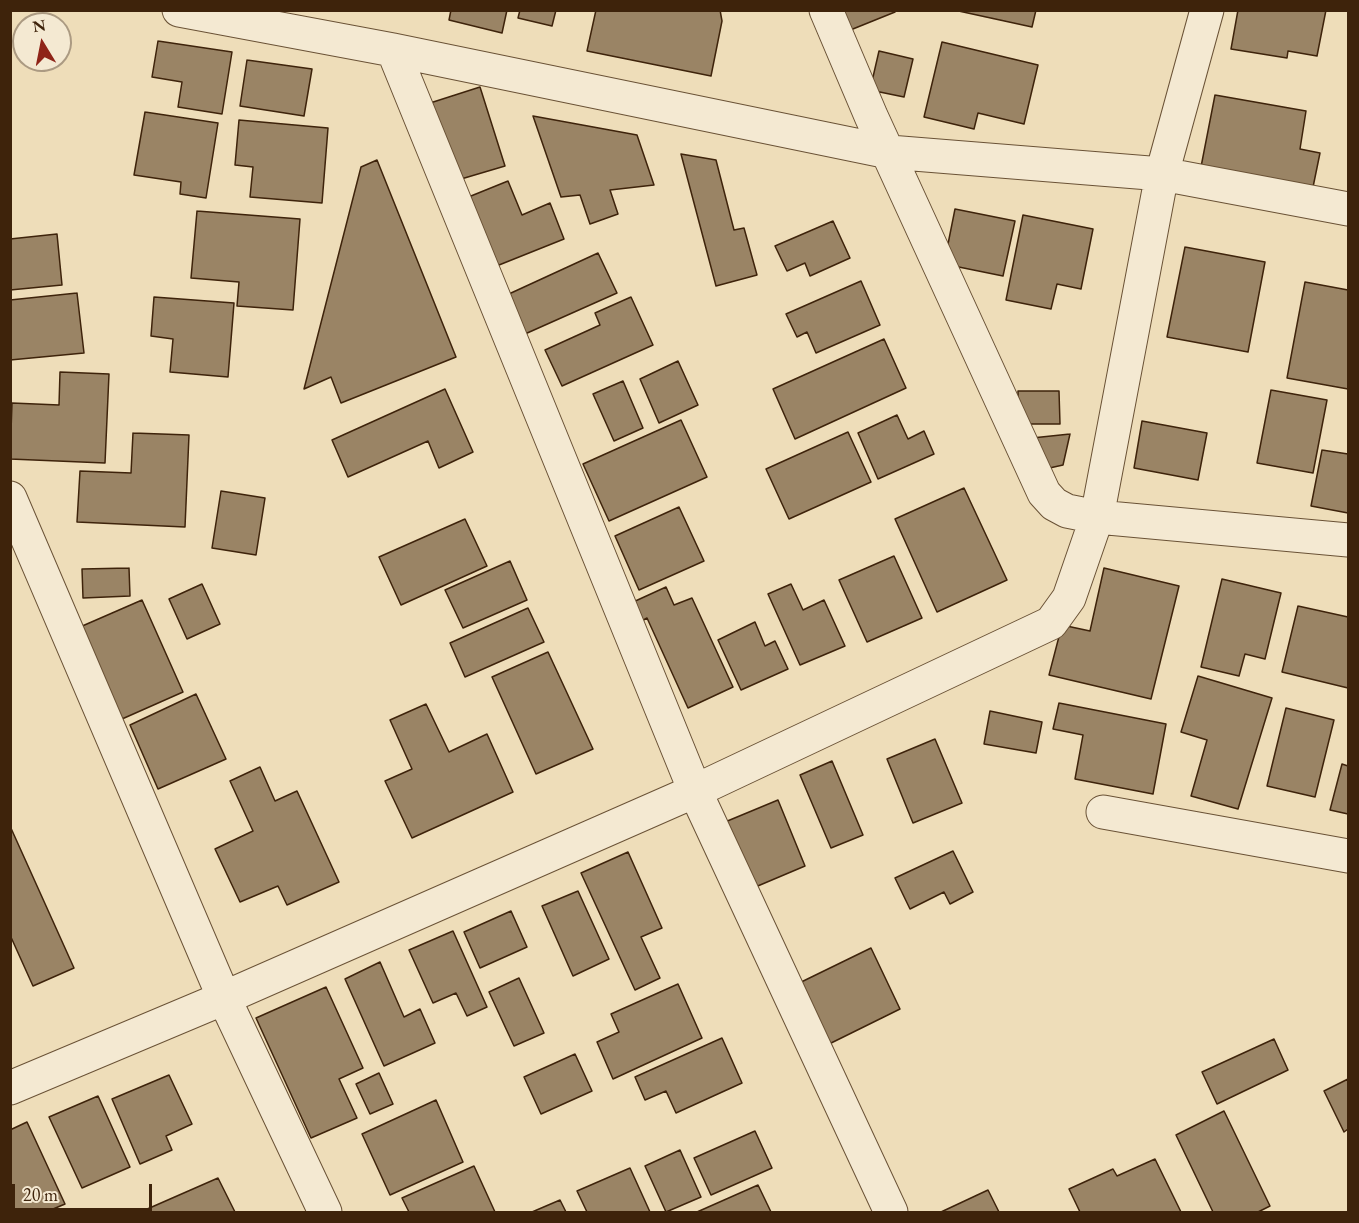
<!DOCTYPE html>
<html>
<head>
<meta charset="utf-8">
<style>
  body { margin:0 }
  #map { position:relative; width:1359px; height:1223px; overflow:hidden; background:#eeddb9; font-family:"EB Garamond",serif }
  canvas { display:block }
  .frame { position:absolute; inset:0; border:12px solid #3e230b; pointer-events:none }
  .north { position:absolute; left:12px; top:12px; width:60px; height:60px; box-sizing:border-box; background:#f4e9d2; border:2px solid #ab9a82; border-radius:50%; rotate:350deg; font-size:16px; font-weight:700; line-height:24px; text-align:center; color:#3e230b }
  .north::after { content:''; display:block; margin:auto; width:21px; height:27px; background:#8f2418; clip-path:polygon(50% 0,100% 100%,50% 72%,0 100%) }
  .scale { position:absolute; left:12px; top:1184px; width:140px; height:27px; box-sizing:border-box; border:3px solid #3e230b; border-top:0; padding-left:8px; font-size:18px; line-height:21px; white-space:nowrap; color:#3e230b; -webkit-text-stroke:4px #f4e9d2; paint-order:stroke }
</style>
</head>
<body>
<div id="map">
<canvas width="1359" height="1223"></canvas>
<div class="frame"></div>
<div class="north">N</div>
<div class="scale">20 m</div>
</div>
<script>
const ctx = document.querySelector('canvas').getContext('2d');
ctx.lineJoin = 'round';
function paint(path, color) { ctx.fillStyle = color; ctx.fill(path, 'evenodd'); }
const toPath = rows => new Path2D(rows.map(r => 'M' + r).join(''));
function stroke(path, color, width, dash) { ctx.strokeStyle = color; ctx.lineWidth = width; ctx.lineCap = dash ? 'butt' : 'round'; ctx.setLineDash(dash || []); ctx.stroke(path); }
const building = toPath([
  [451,10,507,10,502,33,449,20,451,10],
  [520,10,556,10,552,26,518,18,520,10],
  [596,10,720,10,722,21,711,76,587,51,596,10],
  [828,10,895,10,895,12,838,35,828,10],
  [954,10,1036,10,1032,27,954,10],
  [1238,10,1326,10,1317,56,1288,51,1287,58,1231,49,1238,10],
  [158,41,232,52,222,114,178,107,182,82,152,77,158,41],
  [942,42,1038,65,1024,124,978,113,974,129,924,117,942,42],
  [879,51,913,59,904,97,870,90,879,51],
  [247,60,312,69,304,116,240,106,247,60],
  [480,87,505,166,451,182,427,104,480,87],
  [1215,95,1306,111,1300,149,1320,153,1312,192,1200,172,1215,95],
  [145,112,218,123,206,198,180,194,181,182,134,175,145,112],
  [533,116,637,135,654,185,610,190,618,214,590,224,580,195,561,197,533,116],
  [239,120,328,128,322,203,250,197,253,167,235,165,239,120],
  [681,154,716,160,734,230,744,228,757,275,716,286,681,154],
  [377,160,456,357,341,403,331,377,304,389,361,167,377,160],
  [508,181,522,215,550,203,564,239,494,267,466,198,508,181],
  [955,209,1015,221,1003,276,944,264,955,209],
  [197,211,300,219,293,310,237,306,239,282,191,278,197,211],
  [1023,215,1093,229,1081,289,1057,284,1051,309,1006,300,1023,215],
  [833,221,850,258,810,276,805,263,787,271,775,246,833,221],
  [57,234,62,285,10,290,10,239,57,234],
  [1185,247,1265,262,1248,352,1167,337,1185,247],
  [598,253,617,293,516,338,498,299,598,253],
  [861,281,880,325,816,353,807,332,797,337,786,314,861,281],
  [1305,282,1348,290,1348,389,1287,378,1305,282],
  [77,293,84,353,10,360,10,300,77,293],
  [154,297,234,303,228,377,170,372,173,339,151,336,154,297],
  [631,297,653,345,562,386,545,350,600,325,595,313,631,297],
  [884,339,906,388,795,439,773,389,884,339],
  [678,361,698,405,659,423,640,379,678,361],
  [60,372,109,374,105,463,10,459,12,403,59,405,60,372],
  [623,381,643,428,614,441,593,394,623,381],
  [445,389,473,452,439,468,428,441,348,477,332,440,445,389],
  [1271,390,1327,400,1313,473,1257,463,1271,390],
  [1018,391,1059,391,1060,424,1018,424,1018,391],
  [897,415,908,439,924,431,934,454,878,479,858,433,897,415],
  [681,420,707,477,609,521,583,464,681,420],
  [1142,421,1207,433,1198,480,1134,468,1142,421],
  [848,432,871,482,789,519,766,469,848,432],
  [133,433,189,435,185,527,77,522,80,471,131,473,133,433],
  [1070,434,1063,465,1045,469,1032,438,1070,434],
  [1322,450,1348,454,1348,513,1311,506,1322,450],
  [964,488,1007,580,937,612,895,519,964,488],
  [221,491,265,498,256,555,212,548,221,491],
  [679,507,704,561,639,590,615,536,679,507],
  [465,519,487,566,401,605,379,557,465,519],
  [894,556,922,618,867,642,839,580,894,556],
  [510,561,527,600,463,628,445,590,510,561],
  [129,568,130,596,83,598,82,569,129,568],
  [1104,568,1179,586,1151,699,1049,675,1062,625,1090,631,1104,568],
  [1222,579,1281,593,1265,659,1245,654,1239,676,1201,667,1222,579],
  [202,584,220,624,187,639,169,599,202,584],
  [791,584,803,610,824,600,845,646,800,665,768,594,791,584],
  [666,587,674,605,692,598,733,687,688,708,647,618,640,622,631,603,666,587],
  [142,600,183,692,122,719,80,627,142,600],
  [1298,606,1348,617,1348,688,1282,672,1298,606],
  [528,608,544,642,465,677,450,643,528,608],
  [755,622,765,646,775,641,788,669,741,690,718,640,755,622],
  [548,652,593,749,536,774,492,677,548,652],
  [1198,676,1272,698,1238,809,1191,796,1207,740,1181,732,1198,676],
  [196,694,226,759,158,789,130,725,196,694],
  [1059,703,1166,724,1153,794,1075,779,1083,735,1053,729,1059,703],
  [426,704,449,752,487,734,513,792,412,838,385,781,412,769,390,720,426,704],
  [1286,708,1334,720,1315,797,1267,786,1286,708],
  [990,711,1042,722,1036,753,984,744,990,711],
  [935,739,962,803,913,823,887,759,935,739],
  [832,761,863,835,831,848,800,775,832,761],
  [1342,764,1348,766,1348,814,1330,810,1342,764],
  [260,767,275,801,297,791,339,882,287,905,278,886,240,902,215,849,253,831,230,781,260,767],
  [778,800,805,866,753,888,725,822,778,800],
  [10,826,74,968,33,986,10,935,10,826],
  [953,851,973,892,950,904,944,892,910,909,895,878,953,851],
  [628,852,662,928,641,937,660,978,635,990,581,873,628,852],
  [578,891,609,959,573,976,542,906,578,891],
  [511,911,527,947,480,968,464,932,511,911],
  [453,931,487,1007,467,1016,456,993,433,1003,409,950,453,931],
  [871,948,900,1009,821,1048,791,987,871,948],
  [380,962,404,1017,420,1009,435,1043,384,1066,345,979,380,962],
  [519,978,544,1033,514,1046,489,992,519,978],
  [678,984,702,1038,613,1079,597,1042,619,1032,611,1014,678,984],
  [326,987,363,1068,339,1079,357,1118,311,1138,256,1018,326,987],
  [722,1038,742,1083,676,1113,666,1091,645,1100,635,1077,722,1038],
  [1274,1039,1288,1070,1217,1104,1202,1072,1274,1039],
  [575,1054,592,1091,541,1114,524,1077,575,1054],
  [379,1073,393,1104,370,1114,356,1084,379,1073],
  [169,1075,192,1124,166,1136,172,1150,140,1164,112,1099,169,1075],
  [1348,1079,1348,1129,1344,1132,1324,1091,1348,1079],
  [98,1096,130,1167,82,1188,49,1117,98,1096],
  [436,1100,463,1162,390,1195,362,1134,436,1100],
  [1224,1111,1270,1206,1258,1212,1213,1212,1176,1135,1224,1111],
  [27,1122,65,1204,46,1212,10,1212,10,1130,27,1122],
  [755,1131,772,1168,711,1195,694,1158,755,1131],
  [680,1150,701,1197,666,1212,645,1166,680,1150],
  [1155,1159,1181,1212,1080,1212,1069,1189,1113,1169,1117,1176,1155,1159],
  [474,1166,495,1212,409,1212,402,1198,474,1166],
  [630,1168,650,1212,587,1212,577,1191,630,1168],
  [218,1178,235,1212,146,1212,145,1210,218,1178],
  [758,1185,771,1212,697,1212,758,1185],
  [988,1190,999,1212,941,1212,988,1190],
  [560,1200,566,1212,532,1212,560,1200]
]);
paint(building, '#9a8465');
stroke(building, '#3e230b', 1.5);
const minor = toPath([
  [179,10,393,50,889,152,1162,174,1348,209],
  [826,10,871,116,1044,493,1054,504,1067,511,1097,517,1348,540],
  [393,50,695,791,891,1212],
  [10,498,224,998,325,1212],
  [1103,812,1348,856],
  [10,1088,224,998,695,791,1051,623,1069,598,1097,517,1162,174,1207,10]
]);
stroke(minor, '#6a5236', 35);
stroke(minor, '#f4e9d2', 33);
</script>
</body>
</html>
